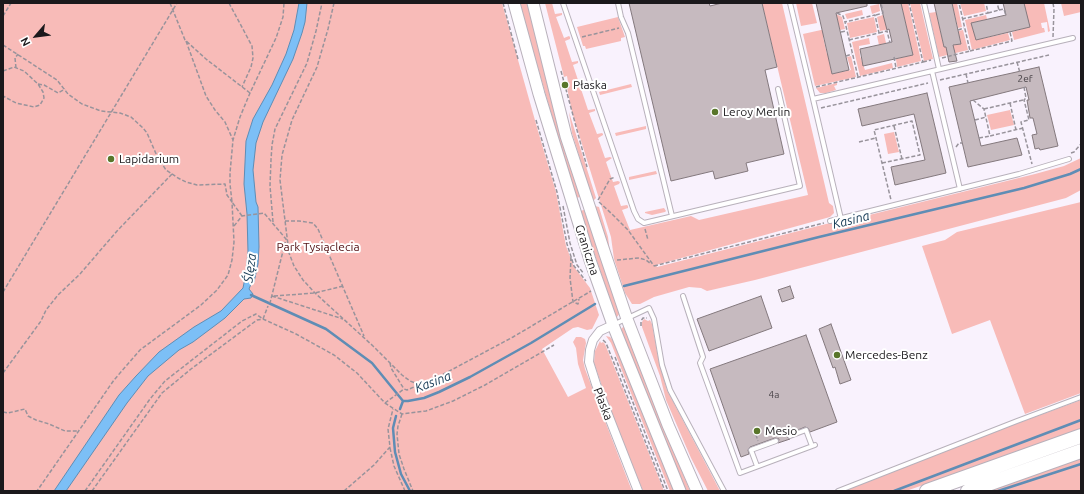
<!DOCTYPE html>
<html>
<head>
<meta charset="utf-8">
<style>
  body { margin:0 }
  #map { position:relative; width:1084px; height:494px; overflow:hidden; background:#f9f2fd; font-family:Ubuntu,sans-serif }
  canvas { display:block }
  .frame { position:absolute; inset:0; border:4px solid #1b191c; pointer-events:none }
  .north { position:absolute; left:16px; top:16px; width:40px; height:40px; -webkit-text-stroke:3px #fff; paint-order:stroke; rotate:242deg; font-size:11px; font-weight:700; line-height:16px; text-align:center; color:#1b191c }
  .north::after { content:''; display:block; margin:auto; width:14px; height:18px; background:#1b191c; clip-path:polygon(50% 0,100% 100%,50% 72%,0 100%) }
</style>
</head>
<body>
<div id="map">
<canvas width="1084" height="494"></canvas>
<div class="frame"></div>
<div class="north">N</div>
</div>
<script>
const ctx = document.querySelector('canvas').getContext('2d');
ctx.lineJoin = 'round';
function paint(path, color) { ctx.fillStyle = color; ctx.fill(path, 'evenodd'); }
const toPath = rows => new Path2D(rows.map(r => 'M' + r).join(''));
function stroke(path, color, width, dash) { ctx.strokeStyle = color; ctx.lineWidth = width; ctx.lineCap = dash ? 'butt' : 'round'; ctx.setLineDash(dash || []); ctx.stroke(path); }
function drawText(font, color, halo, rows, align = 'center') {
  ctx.font = font + ' Ubuntu,sans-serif'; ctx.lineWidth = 4; ctx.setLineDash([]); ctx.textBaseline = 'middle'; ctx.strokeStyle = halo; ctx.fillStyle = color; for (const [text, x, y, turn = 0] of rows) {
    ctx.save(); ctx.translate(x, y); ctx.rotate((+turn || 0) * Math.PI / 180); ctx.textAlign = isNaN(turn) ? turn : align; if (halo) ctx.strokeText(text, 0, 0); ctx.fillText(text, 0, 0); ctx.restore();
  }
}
paint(toPath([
  [3,3,502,3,538,131,556,192,566,246,574,267,590,288,599,315,592,329,587,330,578,327,573,328,542,349,568,397,586,388,578,364,576,348,573,342,576,337,581,337,585,339,586,343,583,360,585,369,632,491,3,491],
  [519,3,527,3,564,144,580,197,576,198],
  [545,3,552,3,555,14,562,13,562,15,556,17,564,38,569,36,570,37,570,39,565,41,572,62,578,61,578,63,573,65,580,86,586,84,587,85,587,87,581,89,588,110,595,109,595,111,589,113,597,134,602,133,603,134,603,135,598,138,605,158,610,157,612,158,606,162,613,182,618,181,620,182,619,184,614,186,621,206,627,205,628,206,628,208,622,210,630,230,691,216,699,220,808,195,762,3,782,3,829,203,833,206,834,213,830,217,656,265,657,267,830,223,845,221,1035,174,1064,166,1081,158,1081,190,1066,198,755,280,707,291,701,288,689,287,654,297,640,304,632,304,625,293,614,259,611,237,572,112,566,83,568,82,567,76,564,77],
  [796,3,812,3,817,23,801,26],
  [901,3,908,3,921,61,897,67,896,59,913,55],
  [910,3,920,3,933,59,924,61],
  [952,3,957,3,962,27,958,28],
  [960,3,984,3,986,11,964,16],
  [1024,3,1044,3,1050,31,1048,32,1047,22,1041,23,1042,28,1044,28,1045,32,1014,40,1012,32,1029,27],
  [1061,3,1081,3,1081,12,1064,16],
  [879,4,880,11,872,14,870,6],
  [862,10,863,15,847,19,845,14],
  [936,12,944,47,961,44,958,31,963,30,968,50,939,57,929,13],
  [836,14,842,17,845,29,840,30],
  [886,14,889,29,880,31,877,17],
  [986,15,987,19,972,23,976,40,1008,33,1010,40,972,50,965,20],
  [618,17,625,37,621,38,621,41,586,49,585,46,583,46,577,27],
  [874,17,877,32,850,38,847,23],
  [821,30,824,30,825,36,823,37,827,54,829,54,831,60,829,61,832,74,851,70,847,57,851,56,856,77,815,86,803,34],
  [884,34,886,43,879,45,877,36],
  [869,38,870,44,859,46,860,56,865,70,892,63,893,68,860,76,852,42],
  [837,83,837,85,834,86,836,90,826,93,820,93,816,88],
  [631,84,632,87,600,95,599,92],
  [1010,110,1014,125,991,130,987,115],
  [569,112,596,198,593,201,572,133],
  [646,126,646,129,616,136,615,133],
  [894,132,899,152,888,154,884,134],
  [656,171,657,174,629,180,629,177],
  [1081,202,1081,393,1025,414,990,320,952,334,922,246,945,240,957,232],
  [595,206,599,207,608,237,610,253],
  [664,208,666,211,665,212,652,215,645,213,645,212],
  [584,210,620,313,617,317,616,317,580,211],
  [644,319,648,321,650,320,652,324,659,362,667,390,720,491,708,491,691,458,666,400,660,376,642,327,642,322],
  [624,326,666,433,690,491,685,491,622,332,621,329],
  [606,336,610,337,613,340,674,491,670,491,611,343],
  [600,341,601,343,603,342,605,344,664,491,643,491,609,407,594,363,595,351],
  [1081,400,1081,430,906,491,844,491,999,430],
  [1081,457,1081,491,989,491]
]), '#f8bbb8');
const water = toPath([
  [299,3,307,3,305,22,302,33,293,59,263,122,256,143,253,170,256,202,258,207,259,247,258,264,254,282,251,284,249,289,253,294,251,298,244,299,225,318,193,342,179,350,148,376,127,403,66,491,54,491,119,395,136,376,159,352,194,327,221,311,243,288,246,273,248,252,247,214,244,184,246,141,253,119,272,85,286,54,294,30,299,3]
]);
paint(water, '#7cbff6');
stroke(water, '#5f8db5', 1);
stroke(toPath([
  [624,286,819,237,1024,188,1070,174,1081,169],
  [251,295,326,329,372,363,403,401,408,401,424,398,439,392,470,377,531,343,595,304],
  [400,409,403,401],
  [396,416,393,428,395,452,401,474,410,491],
  [894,491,1081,420],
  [998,491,1081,464]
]), '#5f8db5', 2.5);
const building = toPath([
  [629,3,709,3,710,6,722,3,762,3,777,67,765,70,784,154,746,163,748,171,715,179,713,171,671,181,629,3],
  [816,3,867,3,867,6,836,13,849,70,832,74,816,3],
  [880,3,901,3,913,55,863,66,860,49,892,42,889,29,887,30,880,3],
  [934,3,952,3,961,44,953,45,957,61,949,62,946,47,944,47,934,3],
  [1003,3,1024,3,1030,27,976,40,971,23,1006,15,1003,3],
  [1039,67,1058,146,1040,150,1039,148,1035,149,1032,135,1037,134,1033,118,1030,118,1027,100,1029,100,1026,87,970,101,981,146,1017,138,1022,155,968,167,949,87,1039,67],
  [927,93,946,173,895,185,891,167,925,160,914,114,862,126,858,109,927,93],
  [790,286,794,298,782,302,778,290,790,286],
  [761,296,772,328,709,351,697,319,761,296],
  [831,324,851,380,840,384,835,367,833,368,819,329,831,324],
  [806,335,837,422,810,432,808,428,805,427,788,434,787,437,790,439,778,443,779,439,775,438,750,447,748,450,749,454,741,457,710,369,806,335]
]);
paint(building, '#c6babf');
stroke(building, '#83787d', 1);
const lane = toPath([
  [563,3,634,211,638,219,644,223,800,186,778,89],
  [618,3,621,17,628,33,672,216],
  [790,3,813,99,1073,38],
  [924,3,939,69],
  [932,71,960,189],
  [813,99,841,219],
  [830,221,1019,174,1069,159],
  [683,296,703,357,700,363,740,473,815,445],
  [615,324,649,308,654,319,662,365,670,390,724,491],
  [790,436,806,430,812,446],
  [757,466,751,450,776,441],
  [838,491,1017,421,1081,397]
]);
const street = toPath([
  [613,325,600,331,593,340,590,350,589,362,596,384,638,491]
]);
const secondary = toPath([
  [514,3,539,94,590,260,613,325,680,491],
  [533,3,566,136,604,251,627,319,668,425,697,491]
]);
const highway = toPath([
  [927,491,1081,436],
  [968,491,1081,451]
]);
stroke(lane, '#b8b1bb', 6);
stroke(street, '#b8b1bb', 10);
stroke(secondary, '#b8b1bb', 13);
stroke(highway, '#b8b1bb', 16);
stroke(toPath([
  [170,3,185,40,206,59,250,93],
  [229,3,252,46,253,58,251,67,242,87],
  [334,3,328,29,317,67,292,120,282,155,280,180,289,253,294,266,303,280,315,293,373,346,402,375,410,381,421,385],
  [503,3,518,59],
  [999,10,1004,9,1006,16],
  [837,13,843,16,845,22],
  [988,13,999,10,997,3],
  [876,15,883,13,881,3],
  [3,16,11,3],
  [962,19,988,13,986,3],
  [958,30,964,28],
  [841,32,846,31],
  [879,33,887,31,890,43],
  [582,37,619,28],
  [1053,37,1054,9,1053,3],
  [849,40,879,33,875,15,845,22,858,77],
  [186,41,206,96,215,110,225,122,233,140],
  [3,45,57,80,68,94,82,104,101,111,120,113,131,117,143,128,147,133,157,156,166,170,178,178,186,182,197,185,225,184,227,195,232,202,234,242,232,260,228,275,217,290,201,305,140,350,114,380,37,491],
  [970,51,1012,41,1010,32],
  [846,56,852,54],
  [894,57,896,68],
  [942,58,970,51,959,3],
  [923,62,931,60],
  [1017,62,1020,73],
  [16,68,15,58,18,54],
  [3,71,14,67,24,71,38,84,43,92,44,98,40,105,34,107,16,103,3,96],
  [561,71,587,167],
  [966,74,968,83],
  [940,80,1049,55],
  [38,84,44,85,58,93,65,89],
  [816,87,923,62,909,3],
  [1024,87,1026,98,1024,100,1029,120,1021,122,1032,164],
  [973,100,984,109,990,136,1023,128],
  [1010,103,1016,130],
  [821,108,928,83],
  [984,109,1023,100],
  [536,120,557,192,567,244,574,266,586,281],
  [975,120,986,117],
  [894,126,902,159],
  [979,138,990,136],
  [859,142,876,138],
  [956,147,959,143,962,143],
  [1071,153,1074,152,1081,144],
  [882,163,920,155,912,121,874,130,876,138,882,163,891,200],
  [598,200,610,179,615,177],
  [599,202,612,214,628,230,654,266],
  [563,206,570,243,577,265,584,274],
  [242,216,232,202,230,184,230,173,233,140,240,117,250,93,276,38,283,17,284,3],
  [285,221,299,221,313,223,318,229,364,336],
  [273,222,270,186,271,160,272,145,275,129,307,63,316,31,322,3],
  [234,226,242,216,264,213,286,239,270,303],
  [645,229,648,240],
  [571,257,570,278,573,302,578,304,579,299],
  [617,260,639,258,646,260,651,264],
  [654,266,824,223],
  [3,292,177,3],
  [272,296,343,319],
  [274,296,315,293,343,286],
  [641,326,641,321,643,318,647,318],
  [603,340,606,343,665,491],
  [615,357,668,491],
  [390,363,391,368,404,389],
  [3,373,41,321,46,310,58,295,80,274,117,231,172,174],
  [385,403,404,389,407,390,414,387,440,376,513,337,591,291],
  [3,412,8,413,25,409,28,416,36,420,49,424,65,431,78,431],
  [402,414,398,426,397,434,399,454,404,469,413,491],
  [754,429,758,441],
  [390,448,394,466,405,491],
  [85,491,150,399,165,381,242,321,256,314,263,319,268,306],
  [92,491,162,393,191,369,257,320,263,319,296,334,334,355,357,373,385,403,402,414,426,411,453,401,485,385,554,345],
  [344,491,374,465,390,447,388,429,393,409]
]), '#98939b', 1.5, [4, 2]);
stroke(lane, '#fff', 4);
stroke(street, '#fff', 8);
stroke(secondary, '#fff', 11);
stroke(highway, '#fff', 14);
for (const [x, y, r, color] of [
  [565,85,4,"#59762a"],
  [715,112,4,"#59762a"],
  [111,159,4,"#59762a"],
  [837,355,4,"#59762a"],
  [757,431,4,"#59762a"]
]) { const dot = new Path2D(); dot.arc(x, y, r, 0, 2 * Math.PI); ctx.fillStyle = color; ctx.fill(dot); stroke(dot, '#fff', 1.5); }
drawText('10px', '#464145', null, [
  ["2ef",1025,79],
  ["4a",774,395]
]);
drawText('12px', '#1b191c', '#fff', [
  ["Płaska",573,85],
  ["Leroy Merlin",723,112],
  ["Lapidarium",119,159],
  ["Mercedes-Benz",845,355],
  ["Mesio",765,431]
], 'left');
drawText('12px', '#521114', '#fff', [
  ["Park Tysiąclecia",318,247]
]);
drawText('12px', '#1b191c', '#fff', [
  ["Graniczna",587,250,72],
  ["Płaska",603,404,69]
]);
drawText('italic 13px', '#163b56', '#fff', [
  ["Kasina",851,220,-14],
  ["Ślęza",250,268,-82],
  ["Kasina",433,382,-21]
]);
</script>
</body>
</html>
